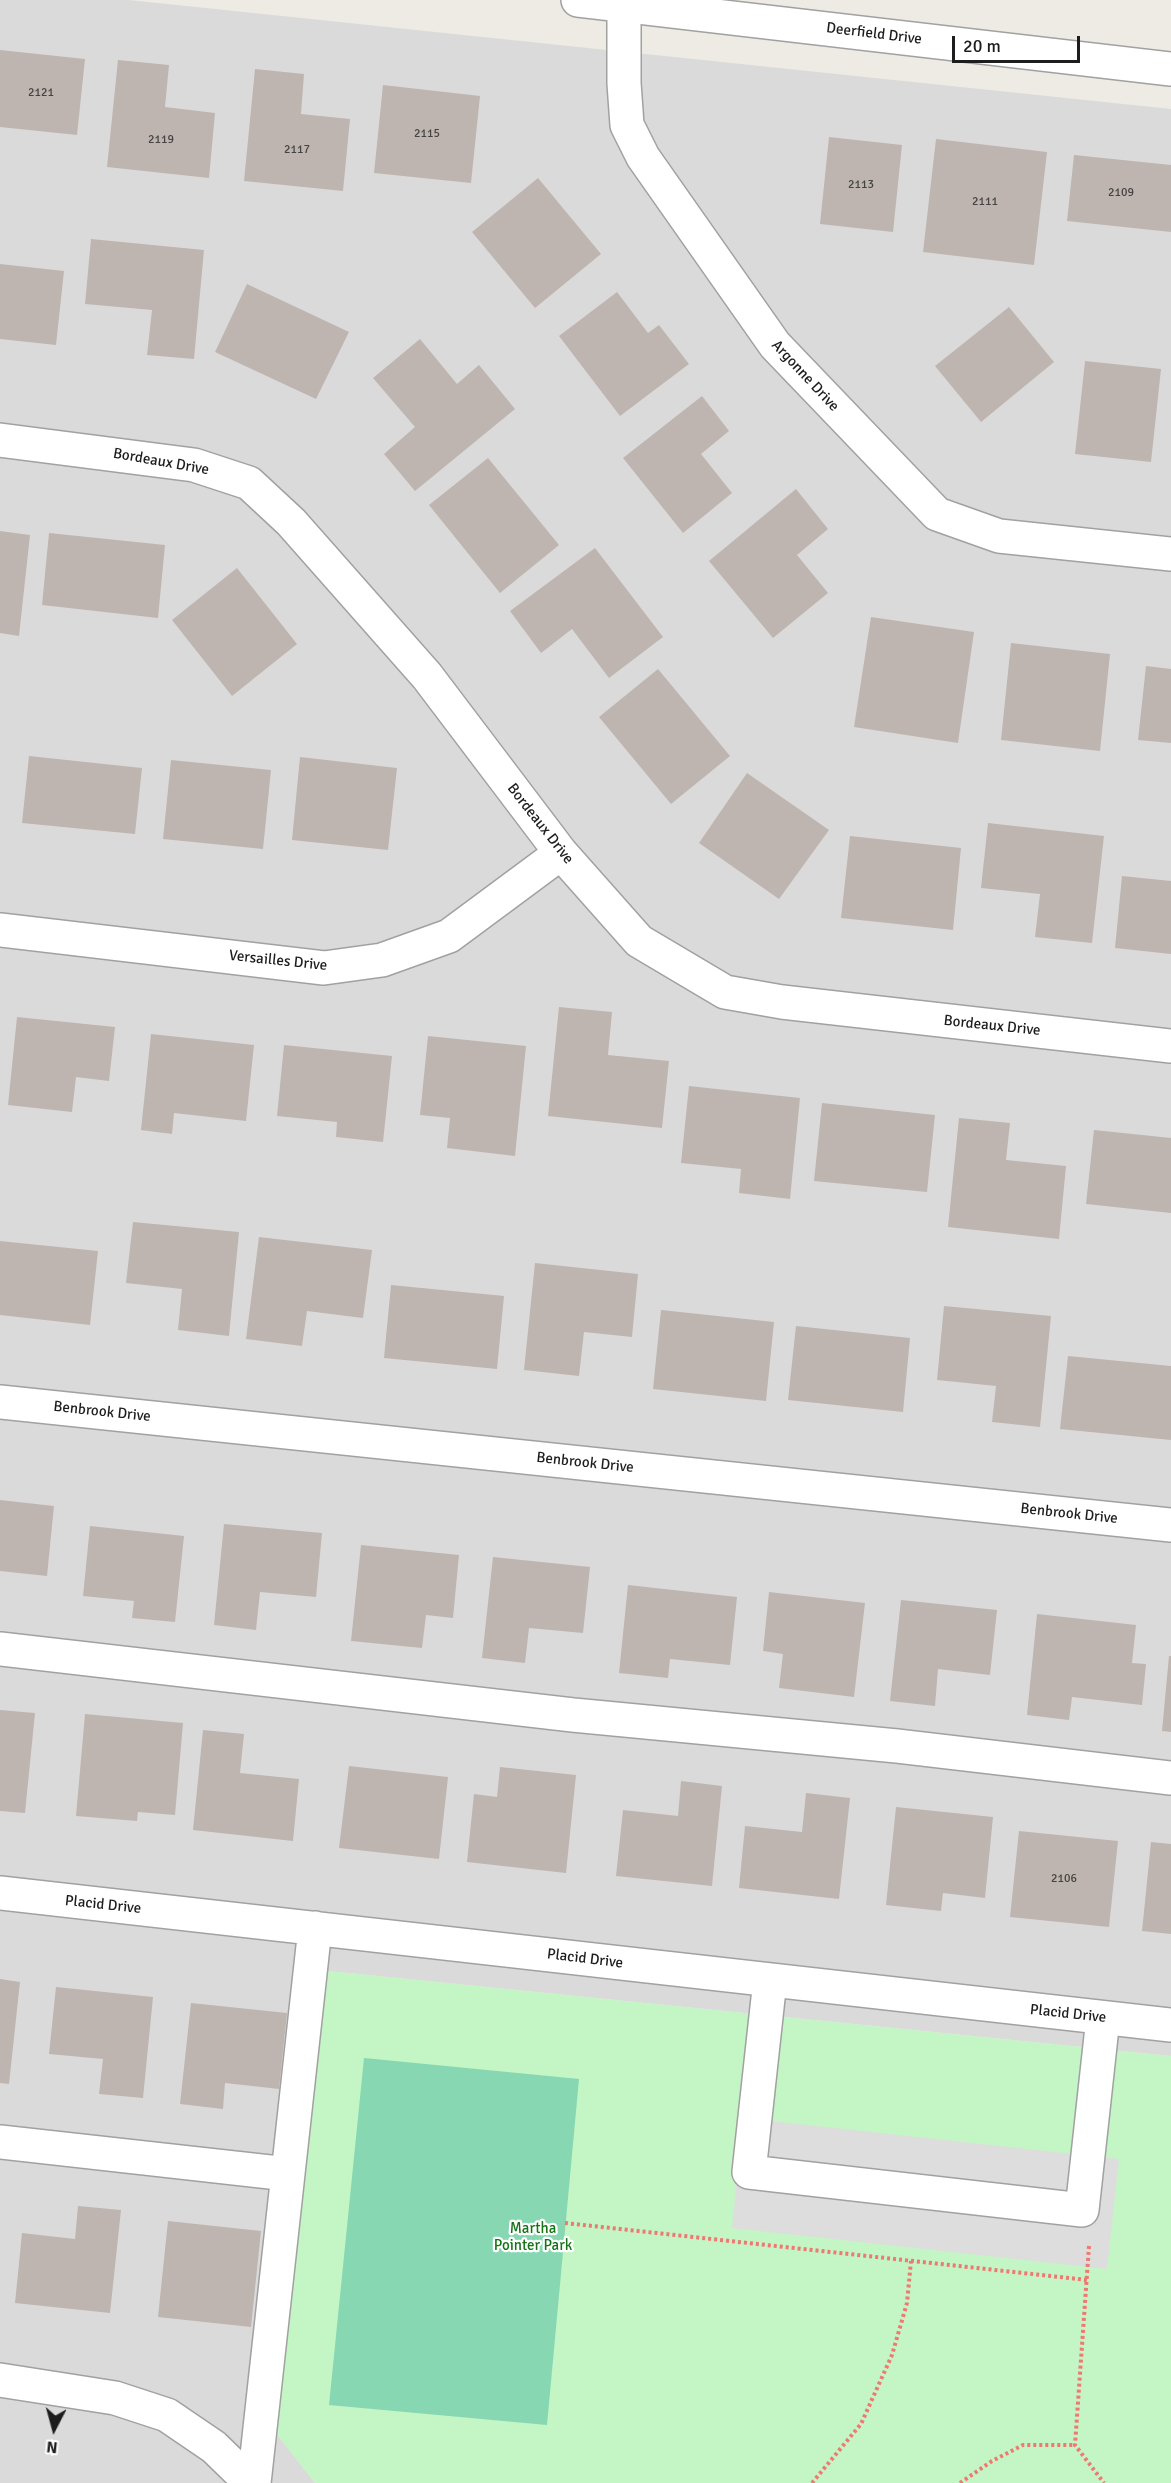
<!DOCTYPE html>
<html>
<head>
<meta charset="utf-8">
<style>
  body { margin:0 }
  #map { position:relative; width:1171px; height:2483px; overflow:hidden; background:#eeeae4; font-family:Signika,sans-serif }
  canvas { display:block }
  .north { position:absolute; left:24px; top:2399px; width:60px; height:60px; -webkit-text-stroke:4px #fff; paint-order:stroke; rotate:186deg; font-size:16px; font-weight:700; line-height:24px; text-align:center; color:#1d1d1d }
  .north::after { content:''; display:block; margin:auto; width:21px; height:27px; background:#1d1d1d; clip-path:polygon(50% 0,100% 100%,50% 72%,0 100%) }
  .scale { position:absolute; left:952px; top:36px; width:128px; height:27px; box-sizing:border-box; border:3px solid #1d1d1d; border-top:0; padding-left:8px; font-size:18px; line-height:21px; white-space:nowrap; color:#1d1d1d; -webkit-text-stroke:4px #fff; paint-order:stroke }
</style>
</head>
<body>
<div id="map">
<canvas width="1171" height="2483"></canvas>
<div class="north">N</div>
<div class="scale">20 m</div>
</div>
<script>
const ctx = document.querySelector('canvas').getContext('2d');
ctx.lineJoin = 'round';
function paint(path, color) { ctx.fillStyle = color; ctx.fill(path, 'evenodd'); }
const toPath = rows => new Path2D(rows.map(r => 'M' + r).join(''));
function stroke(path, color, width, dash) { ctx.strokeStyle = color; ctx.lineWidth = width; ctx.lineCap = dash ? 'butt' : 'round'; ctx.setLineDash(dash || []); ctx.stroke(path); }
function drawText(font, color, halo, rows, align = 'center') {
  ctx.font = font + ' Signika,sans-serif'; ctx.lineWidth = 4.5; ctx.setLineDash([]); ctx.textBaseline = 'middle'; ctx.strokeStyle = halo; ctx.fillStyle = color; for (const [text, x, y, turn = 0] of rows) {
    ctx.save(); ctx.translate(x, y); ctx.rotate((+turn || 0) * Math.PI / 180); ctx.textAlign = isNaN(turn) ? turn : align; if (halo) ctx.strokeText(text, 0, 0); ctx.fillText(text, 0, 0); ctx.restore();
  }
}
paint(toPath([
  [0,0,129,0,1171,109,1171,2056,318,1970,264,2417,315,2483,0,2483]
]), '#dbdada');
paint(toPath([
  [318,1970,1171,2056,1171,2483,315,2483,264,2418]
]), '#c4f5c4');
paint(toPath([
  [364,2058,579,2079,547,2425,329,2405]
]), '#87d7b3');
paint(toPath([
  [743,2118,1119,2159,1107,2269,732,2228]
]), '#ddd');
paint(toPath([
  [0,50,85,59,77,135,0,127],
  [118,60,169,65,165,107,215,113,209,178,107,167],
  [255,69,304,74,301,114,350,119,343,191,244,181],
  [383,85,480,96,471,183,374,173],
  [829,137,902,145,893,232,820,224],
  [936,139,1047,152,1034,265,923,252],
  [1074,155,1171,165,1171,232,1067,221],
  [538,178,601,254,535,308,472,232],
  [91,239,204,250,194,359,147,355,152,310,85,304],
  [0,264,64,271,56,345,0,339],
  [247,284,349,332,316,399,215,352],
  [617,292,648,333,659,325,689,364,620,416,559,336],
  [1009,307,1054,362,981,422,935,366],
  [420,339,457,384,479,365,515,409,415,491,384,454,415,427,373,378],
  [1085,361,1161,369,1151,462,1075,454],
  [702,396,729,431,701,454,732,493,683,533,623,458],
  [488,458,559,545,500,593,429,505],
  [796,489,828,529,797,555,828,593,773,638,709,561],
  [0,531,30,535,19,636,0,633],
  [49,533,165,545,158,618,42,605],
  [595,548,663,637,609,678,572,629,541,653,510,611],
  [237,568,297,644,232,696,172,620],
  [871,617,974,632,958,743,854,727],
  [1011,643,1110,654,1100,751,1001,740],
  [1146,666,1171,669,1171,743,1138,740],
  [658,669,730,756,671,804,599,717],
  [29,756,142,768,135,834,22,823],
  [300,757,397,768,388,850,292,840],
  [171,760,271,770,263,849,163,839],
  [747,773,829,830,779,899,699,843],
  [988,823,1104,836,1092,943,1035,937,1040,894,981,888],
  [850,836,961,848,953,930,841,918],
  [1122,876,1171,881,1171,954,1115,948],
  [559,1007,612,1012,608,1055,669,1061,662,1128,548,1116],
  [17,1017,115,1027,109,1081,76,1077,72,1112,8,1105],
  [151,1034,254,1045,246,1121,174,1113,172,1134,141,1130],
  [428,1036,526,1046,515,1156,447,1148,450,1118,420,1115],
  [284,1045,392,1056,383,1142,336,1137,337,1122,277,1116],
  [689,1086,800,1098,790,1199,739,1193,741,1169,681,1163],
  [822,1103,935,1115,927,1192,814,1181],
  [959,1118,1010,1123,1006,1160,1066,1166,1059,1239,948,1227],
  [1094,1130,1171,1138,1171,1213,1086,1204],
  [133,1222,239,1232,229,1336,178,1330,182,1289,126,1283],
  [259,1237,372,1250,363,1318,307,1311,302,1346,246,1339],
  [0,1241,98,1251,90,1325,0,1315],
  [535,1263,638,1274,632,1337,584,1332,579,1376,524,1370],
  [391,1285,504,1296,497,1369,384,1358],
  [944,1306,1051,1316,1040,1427,992,1422,996,1386,937,1380],
  [661,1310,774,1322,766,1401,653,1389],
  [796,1326,910,1338,903,1412,788,1400],
  [1068,1356,1171,1366,1171,1440,1060,1429],
  [0,1500,54,1506,47,1576,0,1571],
  [224,1524,322,1533,316,1597,260,1592,256,1630,214,1625],
  [90,1526,184,1536,175,1622,132,1618,134,1601,83,1596],
  [361,1545,459,1555,453,1618,426,1615,422,1648,351,1641],
  [493,1557,590,1567,583,1633,529,1628,525,1663,482,1658],
  [628,1585,737,1597,730,1665,670,1659,668,1678,619,1673],
  [769,1592,865,1603,854,1697,779,1688,783,1654,763,1651],
  [901,1600,997,1610,990,1675,938,1669,935,1706,890,1701],
  [1037,1614,1136,1625,1132,1663,1146,1664,1142,1705,1072,1697,1069,1720,1027,1715],
  [1169,1656,1171,1656,1171,1732,1162,1731],
  [0,1710,35,1713,25,1813,0,1811],
  [85,1714,183,1723,175,1815,138,1812,137,1821,76,1816],
  [203,1730,244,1734,240,1773,299,1779,293,1841,193,1830],
  [349,1766,448,1777,439,1859,339,1848],
  [500,1767,576,1775,566,1873,467,1862,474,1794,497,1797],
  [681,1781,722,1786,712,1886,616,1876,623,1810,678,1816],
  [806,1793,850,1798,839,1899,739,1888,745,1826,802,1832],
  [896,1807,993,1817,985,1898,943,1893,941,1911,886,1905],
  [1019,1831,1118,1841,1109,1927,1010,1917],
  [1151,1842,1171,1844,1171,1934,1142,1931],
  [0,1979,20,1982,9,2084,0,2083],
  [56,1987,153,1997,143,2098,99,2094,103,2059,49,2054],
  [191,2003,287,2013,279,2089,225,2083,223,2109,180,2104],
  [78,2206,121,2210,110,2313,15,2303,22,2233,75,2239],
  [168,2221,261,2231,251,2327,158,2317]
]), '#beb5b1');
const minor = toPath([
  [578,0,1171,69],
  [624,5,624,83,627,125,643,157,775,345,937,514,999,536,1171,554],
  [0,440,194,465,249,483,291,522,427,676,561,853,639,941,725,992,782,1002,1171,1046],
  [0,930,324,968,382,960,449,936,561,853],
  [0,1402,1171,1525],
  [0,1649,573,1715,897,1746,1171,1778],
  [0,1893,1171,2025],
  [770,1980,749,2172,1082,2210,1103,2018],
  [0,2142,288,2174],
  [0,2380,115,2398,167,2415,214,2447,251,2483],
  [254,2483,315,1928]
]);
stroke(minor, '#a1a1a1', 36);
stroke(toPath([
  [565,2223,1087,2280],
  [1089,2246,1075,2445,1104,2483],
  [812,2483,861,2424,892,2355,907,2303,911,2261],
  [960,2483,992,2461,1023,2445,1075,2445]
]), '#ef7873', 4, [3, 3]);
stroke(minor, '#fff', 33);
drawText('12px', '#454342', null, [
  ["2121",41,93],
  ["2115",427,134],
  ["2119",161,140],
  ["2117",297,150],
  ["2113",861,185],
  ["2109",1121,193],
  ["2111",985,202],
  ["2106",1064,1879]
]);
drawText('15px', '#1d1d1d', '#fff', [
  ["Deerfield Drive",874,34,7],
  ["Argonne Drive",805,376,47],
  ["Bordeaux Drive",161,462,10],
  ["Bordeaux Drive",540,824,52],
  ["Versailles Drive",278,961,6],
  ["Bordeaux Drive",992,1026,6],
  ["Benbrook Drive",102,1412,6],
  ["Benbrook Drive",585,1463,6],
  ["Benbrook Drive",1069,1514,6],
  ["Placid Drive",103,1905,6],
  ["Placid Drive",585,1959,7],
  ["Placid Drive",1068,2014,6]
]);
drawText('15px', '#137315', '#fff', [
  ["Martha",533,2229],
  ["Pointer Park",533,2246]
]);
</script>
</body>
</html>
